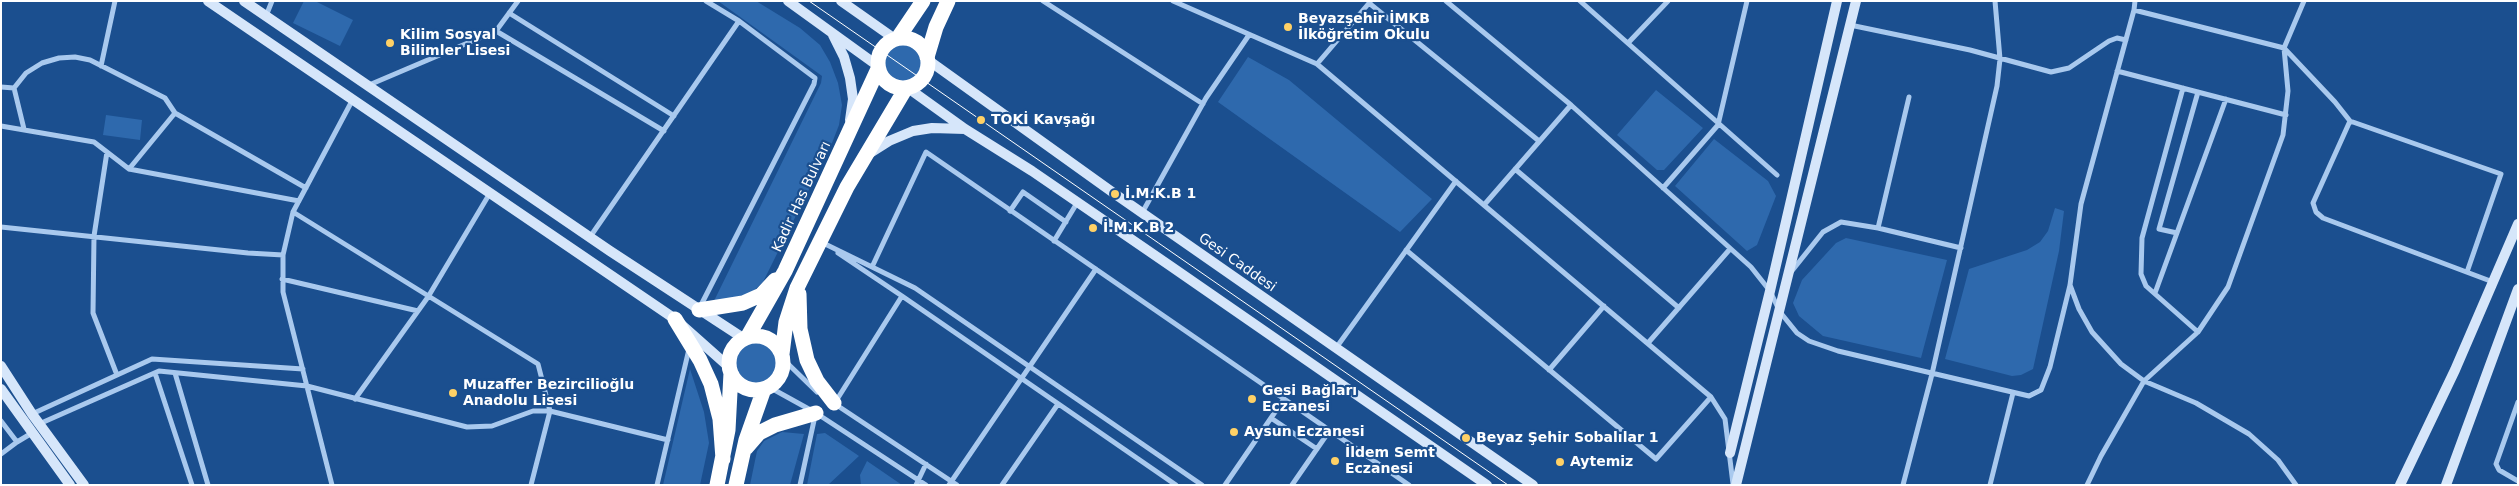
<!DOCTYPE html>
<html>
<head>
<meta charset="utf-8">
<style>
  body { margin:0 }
  #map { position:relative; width:2519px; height:486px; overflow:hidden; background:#1b4f8f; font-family:"DejaVu Sans",sans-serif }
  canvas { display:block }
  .frame { position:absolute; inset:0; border:2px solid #fff; pointer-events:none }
</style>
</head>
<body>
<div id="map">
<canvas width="2519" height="486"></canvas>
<div class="frame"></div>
</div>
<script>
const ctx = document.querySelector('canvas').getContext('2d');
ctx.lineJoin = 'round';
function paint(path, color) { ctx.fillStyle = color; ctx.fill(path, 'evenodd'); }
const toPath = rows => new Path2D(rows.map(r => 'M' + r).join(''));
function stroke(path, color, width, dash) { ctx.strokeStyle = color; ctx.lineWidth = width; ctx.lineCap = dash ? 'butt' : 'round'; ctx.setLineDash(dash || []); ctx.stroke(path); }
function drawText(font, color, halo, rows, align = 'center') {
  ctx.font = font + ' "DejaVu Sans",sans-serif'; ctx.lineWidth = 4.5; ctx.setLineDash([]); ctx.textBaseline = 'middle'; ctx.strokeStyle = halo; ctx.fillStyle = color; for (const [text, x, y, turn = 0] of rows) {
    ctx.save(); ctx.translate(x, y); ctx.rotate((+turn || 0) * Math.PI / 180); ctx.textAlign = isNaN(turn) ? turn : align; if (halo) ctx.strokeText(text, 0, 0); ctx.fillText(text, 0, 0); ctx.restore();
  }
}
paint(toPath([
  [304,1,315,1,353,20,340,46,293,23],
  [718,1,756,1,800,28,820,45,830,62,838,83,842,105,839,125,832,143,763,282,750,294,712,305,821,83,822,76],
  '884 63a19 19 0 1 1 38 0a19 19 0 1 1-38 0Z',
  [1248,57,1289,80,1432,199,1400,232,1218,102],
  [1656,90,1703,128,1664,170,1657,170,1617,135],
  [106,115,142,120,140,140,103,135],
  [1714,139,1768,181,1776,196,1757,245,1747,251,1675,186],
  [2055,208,2064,211,2059,251,2033,369,2021,375,2012,376,1945,359,1969,269,2027,250,2040,242,2048,231],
  [1846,238,1947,260,1921,358,1823,336,1799,316,1793,303,1802,280,1836,243],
  '735 363a21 21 0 1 1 42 0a21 21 0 1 1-42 0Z',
  [690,369,704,412,709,443,700,485,663,485],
  [782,432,804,434,790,485,750,485,757,451,764,441],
  [825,433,859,456,828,485,807,485,817,434],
  [867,461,902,485,861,485,860,475]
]), '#2e69ad');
stroke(toPath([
  [1043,1,1203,104],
  [1173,1,1317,64,1711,397,1725,419,1733,484],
  [1446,1,1571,105,1751,267,1770,291,1780,312,1797,333,1809,341,1838,351,2029,396,2041,390,2050,367,2070,285,2081,204,2134,10,2135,1],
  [1580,1,1777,175],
  [1369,3,1539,141],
  [2134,10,2284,48,2335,102,2350,121,2501,174,2467,272],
  [509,13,674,116],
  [266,16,272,1],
  [1850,25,1970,50,2051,72,2069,68,2109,41,2117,38,2126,40],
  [496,31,664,131],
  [1629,42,1668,1],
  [1317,64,1370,2],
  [101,66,115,1],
  [2117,71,2286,115],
  [369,85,496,31,518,1],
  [1,87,14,88,26,73,42,63,59,58,75,57,90,60,165,98,175,113,129,169],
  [14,88,24,129],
  [2183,88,2142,238,2141,274,2146,286,2198,332],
  [175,113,306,188],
  [2350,121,2313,203,2316,212,2323,218,2493,282],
  [1,126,94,142,129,169,299,201],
  [107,152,94,236,93,313,117,375],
  [1515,169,1679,308],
  [1663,188,1718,125,1747,1],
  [1484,205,1571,105],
  [1010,211,1023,192,1066,222],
  [293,212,538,364,550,411,531,485],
  [1142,213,1206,98,1249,35],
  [1,227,248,253,283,255],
  [1878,228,1909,97],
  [2177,233,2159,229,2198,92],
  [590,237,739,21],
  [1054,241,1077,203],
  [821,242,915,288,1202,485],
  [1406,250,1656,459,1711,397],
  [838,253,902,296],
  [872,267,926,152,1409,485],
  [1791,272,1823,232,1841,222,1878,228,1961,248],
  [282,279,418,311],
  [2070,285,2079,309,2092,332,2121,364,2144,381,2196,403,2249,434,2278,460,2296,485],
  [2155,293,2226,99],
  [700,307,814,84,815,78,739,21,706,1],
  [1648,343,1730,249],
  [1336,348,1456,181],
  [784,360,817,392],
  [1549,370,1604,306],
  [155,373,192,485],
  [175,373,208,485],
  [769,387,816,413,926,485],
  [355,399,428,297,490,193],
  [836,401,902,296,1176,485],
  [2518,402,2496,464,2499,470,2518,481],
  [835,404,957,485],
  [32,414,152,359,303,369],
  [1271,418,1317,449],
  [1,421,17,442,1,454],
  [39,424,159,371,307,386,467,427,492,426,533,411,550,411,668,440],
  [17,442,32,433],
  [332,485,283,292,283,255,293,212,353,99],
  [657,485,689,349],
  [800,485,815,416],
  [916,485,926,464],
  [949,485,1096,269],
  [1002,485,1058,404],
  [1225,485,1284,399],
  [1292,485,1330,430],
  [1903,485,1932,374,1997,86,2000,59,1995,1],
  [1990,485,2013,393],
  [2087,485,2101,456,2144,381,2198,332,2228,287,2283,135,2288,91,2284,48,2304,1]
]), '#a9c9ee', 5);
stroke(toPath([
  [208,1,675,319,729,367],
  [244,1,610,251,743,338],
  [788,1,878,66],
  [841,1,895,39],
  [833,35,844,57,850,78,853,99,850,120],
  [928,60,1115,194,1533,485],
  [908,88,965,129,1032,171,1169,265,1487,485],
  [870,153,889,141,913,131,932,128,965,129],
  [1,366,32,414,84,485],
  [1,389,70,485],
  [1730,453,1770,291,1837,1],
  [1736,485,1856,1],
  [2400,485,2455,370,2518,224],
  [2446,485,2518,289]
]), '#d6e6fa', 10);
stroke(toPath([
  '878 63a25 25 0 1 1 50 0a25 25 0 1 1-50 0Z',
  [898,38,923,1],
  [927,57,936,27,948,1],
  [799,294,800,329,807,360,817,381,834,403],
  [699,310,743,303,761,295,775,280],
  [675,319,700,360,711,384,720,419,723,459],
  '729 363a27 27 0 1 1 54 0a27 27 0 1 1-54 0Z',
  [748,336,785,271,878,69],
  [782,354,786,322,797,288,847,187,906,88],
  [746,448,759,433,775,425,816,413],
  [717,485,728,430,731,373],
  [736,485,746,440,764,389]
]), '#fff', 15);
stroke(toPath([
  [809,1,1508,485]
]), '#fff', 1);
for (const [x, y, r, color] of [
  [1288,27,5,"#ffd166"],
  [390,43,5,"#ffd166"],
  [981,120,5,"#ffd166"],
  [1115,194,5,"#ffd166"],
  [1093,228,5,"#ffd166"],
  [453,393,5,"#ffd166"],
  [1252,399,5,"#ffd166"],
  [1234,432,5,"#ffd166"],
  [1466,438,5,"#ffd166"],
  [1335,461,5,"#ffd166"],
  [1560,462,5,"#ffd166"]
]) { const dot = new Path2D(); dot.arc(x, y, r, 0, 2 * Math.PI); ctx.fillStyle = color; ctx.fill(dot); stroke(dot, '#1b4f8f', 2); }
drawText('bold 14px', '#fff', '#1b4f8f', [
  ["Beyazşehir İMKB",1298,19],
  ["İlköğretim Okulu",1298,35],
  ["Kilim Sosyal",400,35],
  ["Bilimler Lisesi",400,51],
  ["TOKİ Kavşağı",991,120],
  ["İ.M.K.B 1",1125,194],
  ["İ.M.K.B 2",1103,228],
  ["Muzaffer Bezircilioğlu",463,385],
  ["Anadolu Lisesi",463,401],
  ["Gesi Bağları",1262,391],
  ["Eczanesi",1262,407],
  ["Aysun Eczanesi",1244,432],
  ["Beyaz Şehir Sobalılar 1",1476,438],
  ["İldem Semt",1345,453],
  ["Eczanesi",1345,469],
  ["Aytemiz",1570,462]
], 'left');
drawText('14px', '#fff', '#1b4f8f', [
  ["Kadir Has Bulvarı",802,197,-65],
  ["Gesi Caddesi",1237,263,35]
]);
</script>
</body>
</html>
